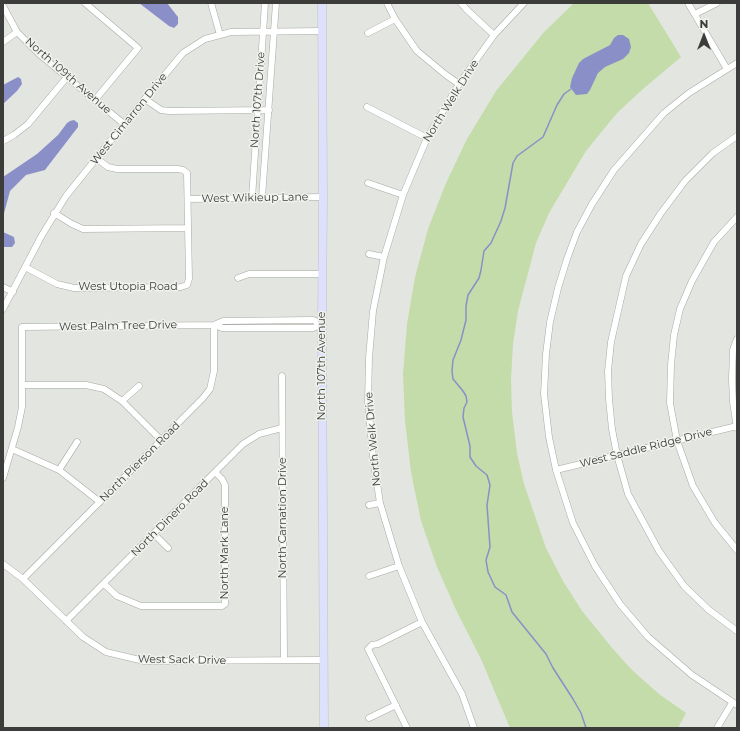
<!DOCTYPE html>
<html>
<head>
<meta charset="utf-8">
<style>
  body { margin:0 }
  #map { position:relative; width:740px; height:731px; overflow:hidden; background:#e3e6e0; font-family:Montserrat,sans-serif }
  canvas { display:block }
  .frame { position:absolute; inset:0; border:4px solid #3c3d3b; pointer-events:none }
  .north { position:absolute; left:684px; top:16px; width:40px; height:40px; -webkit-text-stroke:3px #f0f3ed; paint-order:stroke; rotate:0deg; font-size:11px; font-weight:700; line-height:16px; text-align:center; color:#3c3d3b }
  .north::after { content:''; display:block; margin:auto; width:14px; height:18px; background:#3c3d3b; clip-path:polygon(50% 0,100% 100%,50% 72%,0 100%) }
</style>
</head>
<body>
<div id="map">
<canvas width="740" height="731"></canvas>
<div class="frame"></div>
<div class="north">N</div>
</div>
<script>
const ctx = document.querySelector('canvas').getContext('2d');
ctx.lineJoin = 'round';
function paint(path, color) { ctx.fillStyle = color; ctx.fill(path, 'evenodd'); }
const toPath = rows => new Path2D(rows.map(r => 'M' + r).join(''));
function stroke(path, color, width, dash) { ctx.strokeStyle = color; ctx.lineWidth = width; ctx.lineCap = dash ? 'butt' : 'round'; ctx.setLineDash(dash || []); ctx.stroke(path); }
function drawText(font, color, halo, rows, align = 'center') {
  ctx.font = font + ' Montserrat,sans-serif'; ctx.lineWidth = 3; ctx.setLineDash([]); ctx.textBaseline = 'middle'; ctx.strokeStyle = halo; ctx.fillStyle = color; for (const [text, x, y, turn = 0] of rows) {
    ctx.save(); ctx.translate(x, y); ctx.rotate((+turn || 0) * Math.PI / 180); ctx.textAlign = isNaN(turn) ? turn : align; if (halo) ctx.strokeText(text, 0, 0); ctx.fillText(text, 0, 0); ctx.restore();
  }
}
paint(toPath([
  [574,3,648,3,681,57,643,89,617,113,586,151,549,213,536,243,518,311,513,344,511,380,512,412,517,453,524,484,546,548,563,581,582,611,613,649,632,670,659,694,686,713,678,728,510,728,481,659,457,612,437,567,421,521,411,472,405,421,403,374,407,324,415,277,428,229,446,183,467,139,496,91,544,32]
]), '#c3dcaa');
paint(toPath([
  [139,3,167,3,178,17,178,24,174,28,169,26],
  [618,35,623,35,629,39,631,47,629,53,623,59,605,67,598,73,590,90,587,94,576,95,570,87,572,78,579,63,583,59,610,45,614,38],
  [18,77,21,79,22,84,17,91,3,104,3,85],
  [74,120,78,123,78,127,48,166,45,170,26,175,10,191,3,217,3,177,37,154,58,135,67,123,70,121],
  [3,232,14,237,15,243,12,247,3,247]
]), '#8a90c7');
stroke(toPath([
  [571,89,564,94,557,105,543,137,517,156,513,163,505,208,501,221,491,243,484,251,481,270,479,278,468,295,466,306,466,320,461,340,453,360,452,371,453,379,463,391,466,396,467,402,464,408,463,417,470,446,470,457,476,466,487,475,490,485,487,505,490,547,486,560,488,572,495,587,506,595,512,612,546,654,553,668,573,699,581,713,586,728]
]), '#8a90c7', 1.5);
const minor = toPath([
  [85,3,138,48,95,100],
  [211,3,220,35],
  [387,3,395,19,417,51,446,75,459,84],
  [461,3,467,10,494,35],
  [688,3,727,69],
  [3,6,17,32,39,54,124,124],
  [695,14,717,3],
  [368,33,395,19],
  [3,42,17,32],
  [737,63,689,93,664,113,614,170,592,204,577,232,567,259,558,288,550,322,546,354,544,394,549,437,556,470,573,523,595,566,620,604,648,637,692,675,737,705],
  [145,99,161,110,169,111,269,110],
  [367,107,427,138],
  [737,136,713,153,685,181,661,213,641,244,626,276,611,342,608,371,609,399,612,429,617,455,628,494,659,551,684,586,709,610,737,631],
  [3,141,14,135,28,124,67,77],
  [368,183,403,195],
  [252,198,265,3],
  [262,198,276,3],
  [188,199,323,197],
  [54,213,72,224,83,229,188,228],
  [737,217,714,242,692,281,680,309,674,335,671,365,670,403,677,441,693,486,715,523,737,550],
  [369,254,384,257,373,311,369,358,368,402,373,457,380,503,399,566,422,622,462,694,474,728],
  [384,257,403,195,427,138,459,84,494,35,524,3],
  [25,267,57,284,74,288,181,287,187,285,189,279,187,173,183,170,178,169,117,169,108,167,96,158],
  [238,278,249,274,322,274],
  [3,287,13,292],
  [3,309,42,235,66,196,124,124,183,53,205,39,231,32,322,31],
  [214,325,223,321,313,320,322,324],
  [737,339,733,350,732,379,733,402,737,428],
  [282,376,284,660],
  [22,385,86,385,104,389,122,401,161,440],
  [122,401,139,386],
  [12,449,59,470,100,502],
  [59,470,77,442],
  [556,470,737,426],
  [3,478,18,427,22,407,22,327,214,325,222,328,313,328,322,324],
  [369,505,380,503],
  [154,534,168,548],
  [3,564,23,579,83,637,106,652,144,661,322,660],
  [369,576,399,566],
  [23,579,203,398,210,389,214,371,214,325],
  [104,584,117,596,141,606,222,606,225,604,225,485,222,479,215,472],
  [66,621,243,444,259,434,282,428],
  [369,718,396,705],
  [407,728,368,649,372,645,378,644,422,622],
  [717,728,732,703]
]);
const major = toPath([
  [322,3,323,197,322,324,324,728]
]);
stroke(minor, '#a6a9a3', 7);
stroke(major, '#c1c1c0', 9);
stroke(minor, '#fff', 6);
stroke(major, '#dde1fc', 8);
drawText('11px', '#3c3d3b', '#f0f3ed', [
  ["North 109th Avenue",68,76,41],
  ["North 107th Drive",258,100,-86],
  ["North Welk Drive",451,101,-58],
  ["West Cimarron Drive",129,119,-51],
  ["West Wikieup Lane",255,198,-1],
  ["West Utopia Road",128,287],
  ["West Palm Tree Drive",118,326,-1],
  ["North 107th Avenue",322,366,-90],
  ["North Welk Drive",373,439,-95],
  ["West Saddle Ridge Drive",646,448,-14],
  ["North Pierson Road",140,462,-45],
  ["North Dinero Road",170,518,-45],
  ["North Carnation Drive",283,518,-90],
  ["North Mark Lane",225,553,-90],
  ["West Sack Drive",182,660,1]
]);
</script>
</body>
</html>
